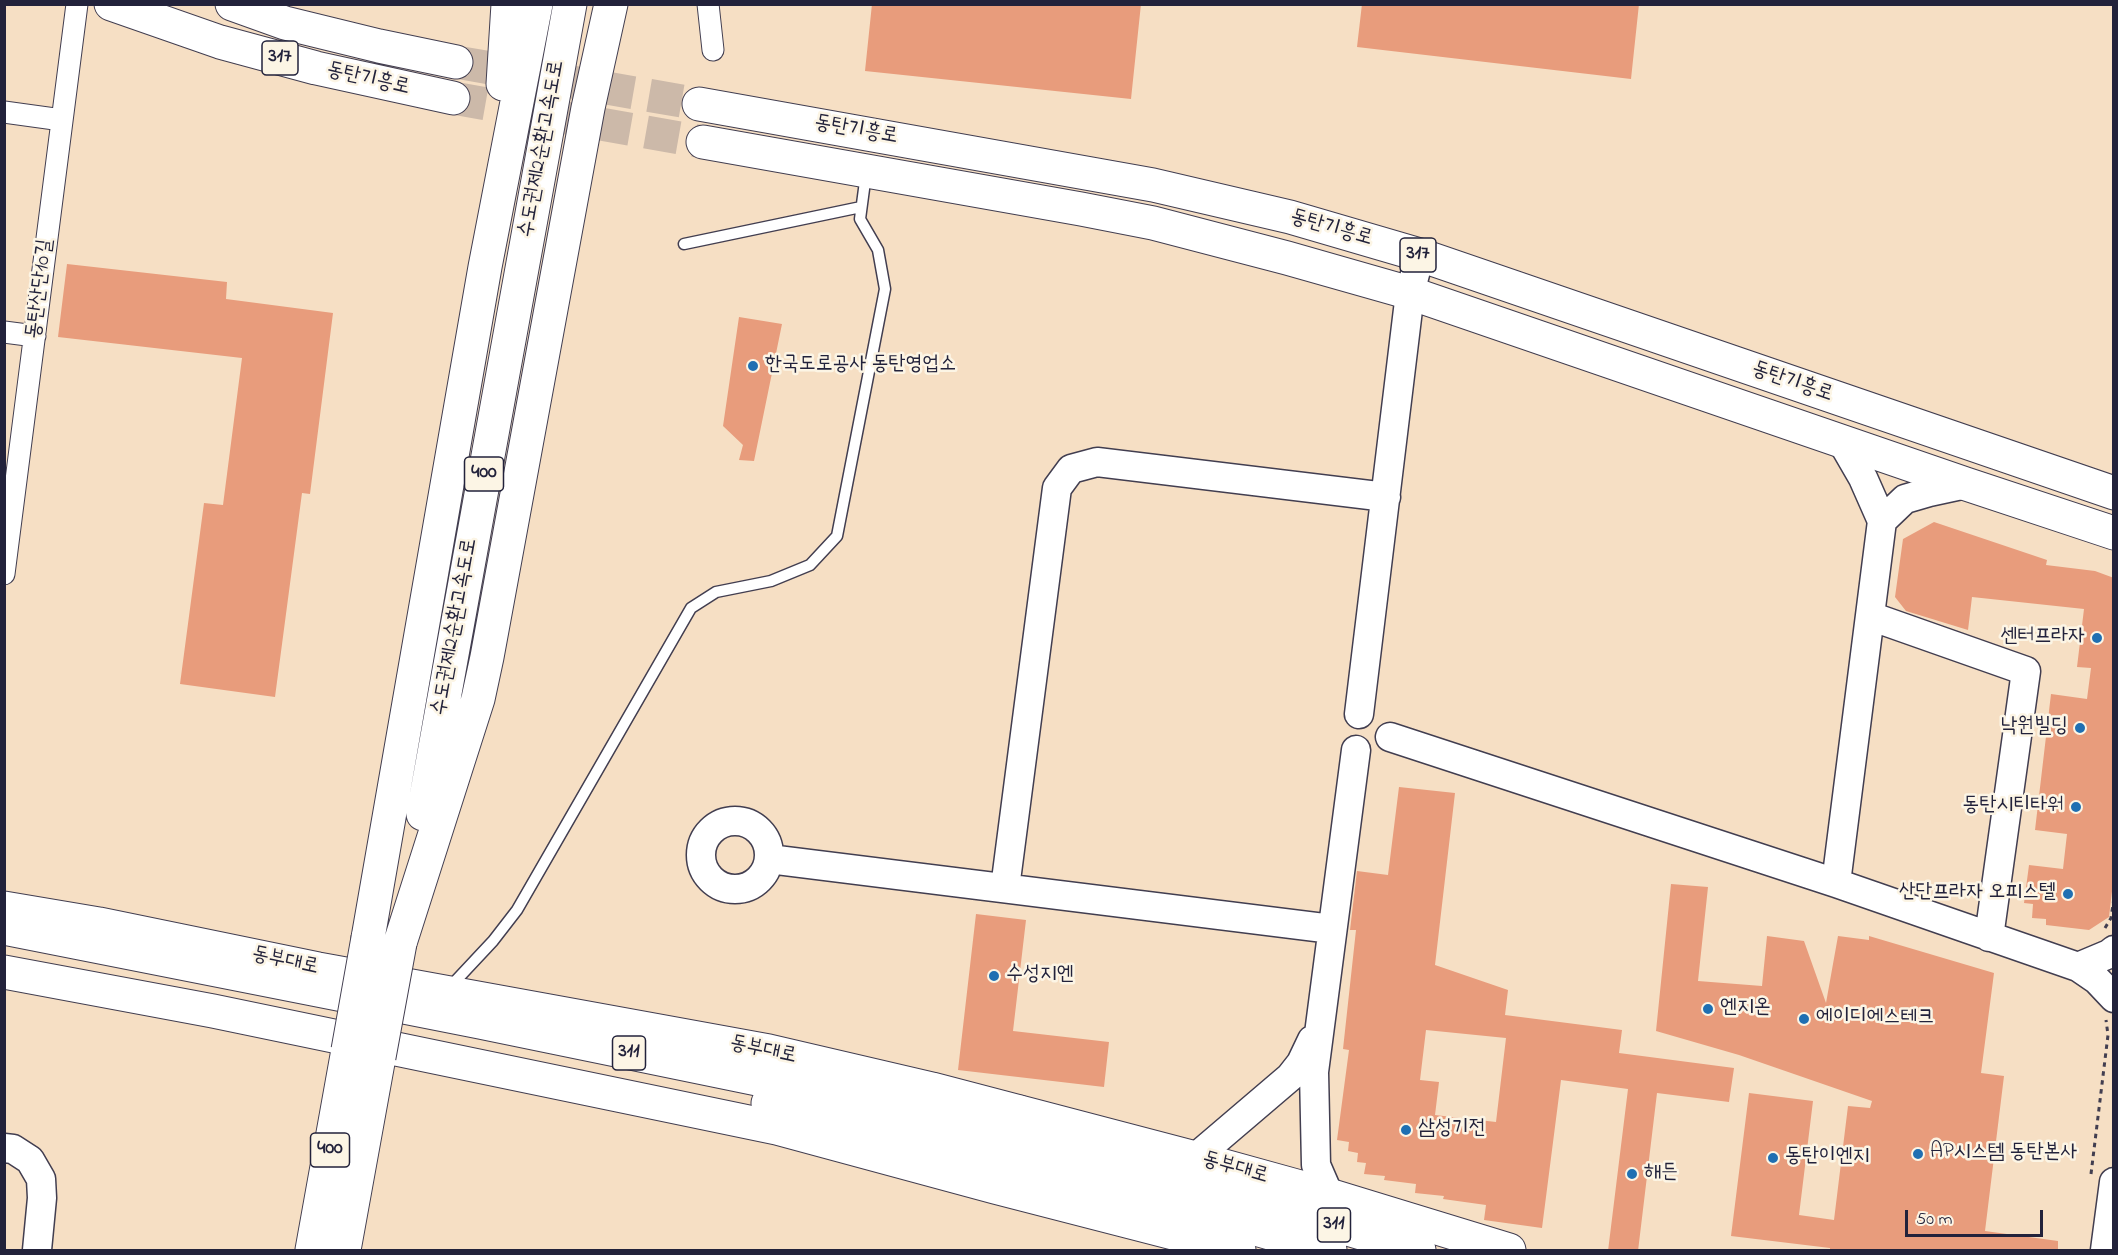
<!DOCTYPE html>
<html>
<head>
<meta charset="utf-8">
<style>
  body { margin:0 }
  #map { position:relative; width:2118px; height:1255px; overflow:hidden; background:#f6dfc4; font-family:"Indie Flower",sans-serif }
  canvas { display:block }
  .frame { position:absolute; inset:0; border:6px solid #22223b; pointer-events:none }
  .scale { position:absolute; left:1905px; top:1210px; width:138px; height:27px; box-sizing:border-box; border:3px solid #22223b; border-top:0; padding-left:8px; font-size:18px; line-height:21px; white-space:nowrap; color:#22223b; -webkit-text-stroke:4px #fcf5e5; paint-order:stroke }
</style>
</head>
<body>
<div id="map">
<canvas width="2118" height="1255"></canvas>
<div class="frame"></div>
<div class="scale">50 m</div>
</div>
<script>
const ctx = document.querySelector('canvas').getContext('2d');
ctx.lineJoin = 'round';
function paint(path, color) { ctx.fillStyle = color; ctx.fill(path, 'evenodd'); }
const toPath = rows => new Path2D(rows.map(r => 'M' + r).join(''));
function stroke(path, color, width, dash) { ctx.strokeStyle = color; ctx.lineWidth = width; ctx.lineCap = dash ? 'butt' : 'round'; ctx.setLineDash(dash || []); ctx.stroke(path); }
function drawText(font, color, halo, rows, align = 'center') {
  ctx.font = font + ' "Indie Flower","Poor Story",sans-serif'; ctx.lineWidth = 5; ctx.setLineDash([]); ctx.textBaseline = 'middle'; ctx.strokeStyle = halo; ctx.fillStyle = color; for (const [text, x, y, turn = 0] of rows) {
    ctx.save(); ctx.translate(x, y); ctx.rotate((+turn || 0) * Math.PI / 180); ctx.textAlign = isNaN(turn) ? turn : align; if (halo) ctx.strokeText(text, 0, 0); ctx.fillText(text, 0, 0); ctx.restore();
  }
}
paint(toPath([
  [872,4,1141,4,1131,99,865,71],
  [1362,4,1639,4,1631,79,1357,47],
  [67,264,227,282,226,299,333,313,310,494,302,493,275,697,180,684,204,503,223,505,242,358,58,337],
  [739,317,782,324,754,461,739,460,743,445,723,426],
  [1934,522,2047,560,2046,565,2095,571,2114,578,2114,874,2109,917,2089,930,2046,925,2046,919,2032,918,2033,904,2024,903,2029,865,2063,869,2067,834,2035,830,2051,694,2087,699,2091,668,2077,667,2084,609,1972,597,1968,630,1906,611,1895,597,1903,539],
  [1399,787,1455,793,1435,965,1508,990,1505,1015,1622,1030,1619,1053,1734,1068,1729,1102,1657,1093,1638,1251,1608,1251,1628,1089,1561,1080,1542,1228,1484,1220,1486,1205,1443,1199,1444,1196,1415,1193,1416,1184,1384,1180,1385,1176,1364,1174,1366,1163,1357,1162,1358,1153,1348,1151,1349,1142,1337,1140,1349,1050,1343,1049,1356,930,1350,930,1357,871,1388,875],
  [1426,1030,1506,1038,1496,1122,1435,1115,1439,1082,1420,1080],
  [1671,884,1708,887,1698,981,1762,986,1767,936,1804,941,1826,1003,1838,936,1869,940,1869,936,1994,973,1981,1073,2004,1076,1985,1231,2058,1241,2058,1251,1830,1251,1830,1248,1731,1236,1749,1093,1813,1101,1799,1215,1834,1220,1848,1106,1870,1108,1872,1101,1739,1055,1656,1031],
  [976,914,1026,920,1013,1031,1109,1042,1104,1087,958,1070]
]), '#e89c7c');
stroke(toPath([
  [456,62,699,104],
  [453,98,703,142]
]), '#ccb9a9', 33, [33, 16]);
const lane = toPath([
  [684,244,861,207],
  [449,988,493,941,517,910,691,608,716,592,771,581,810,565,837,536,885,289,878,250,860,219,866,174]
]);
const street = toPath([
  [708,4,713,50],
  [4,112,62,120],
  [4,332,35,336],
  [4,574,77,4]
]);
const secondary = toPath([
  [1882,521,1905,499,1929,492,1966,484],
  [1870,616,2026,671,1989,937],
  [1359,714,1410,293,1420,255],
  [1390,737,1836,883,2078,967,2097,980,2114,998],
  '701 855a34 34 0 1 1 68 0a34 34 0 1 1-68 0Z',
  [769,859,1332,929],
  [1836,883,1882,521,1863,478,1841,440],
  [1005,888,1057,488,1071,469,1097,462,1386,497],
  [2078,967,2109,954,2114,950],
  [4,1148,13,1149,30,1160,41,1179,42,1198,37,1250],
  [1195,1158,1290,1077,1301,1063,1312,1040],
  [1329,1195,1316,1165,1314,1072,1356,750],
  [2105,1250,2114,1182]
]);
const primary = toPath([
  [111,4,220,42,316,68,453,98],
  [232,4,285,23,379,46,456,62],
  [699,104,1153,185,1290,217,1420,255,2114,493],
  [703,142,1081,209,1153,223,1287,258,1410,293,1966,484,2114,533],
  [4,908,99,924,318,969,769,1051,932,1089,1195,1158,1329,1195,1509,1250],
  [4,972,213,1011,777,1128,995,1187,1239,1250]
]);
const highway = toPath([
  [503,84,508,4],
  [423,814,570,4],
  [4,928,480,1022,884,1105,1249,1200,1419,1250],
  [368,938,485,267,536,4],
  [400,943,478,699,487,657,588,108,611,4],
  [768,1103,1238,1224,1330,1250],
  [954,1108,1019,1112],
  [312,1250,348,1050],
  [344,1250,379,1057]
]);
stroke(lane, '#423e50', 13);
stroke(street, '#423e50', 23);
stroke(secondary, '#423e50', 31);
stroke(primary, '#423e50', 35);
stroke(highway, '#423e50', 35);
stroke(toPath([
  [2105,928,2111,918,2114,898],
  [2091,1174,2108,1035,2106,1020]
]), '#423e50', 3, [4.5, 4.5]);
stroke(lane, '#fff', 10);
stroke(street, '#fff', 21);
stroke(secondary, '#fff', 28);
stroke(primary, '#fff', 33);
stroke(highway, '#fff', 33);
const highwayBridge = toPath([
  [348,1050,368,938],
  [379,1057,400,943]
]);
stroke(highwayBridge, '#423e50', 35, []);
stroke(highwayBridge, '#fff', 33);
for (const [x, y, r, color] of [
  [753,366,6,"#1f6fb2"],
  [2097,638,6,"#1f6fb2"],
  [2080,728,6,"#1f6fb2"],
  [2076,807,6,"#1f6fb2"],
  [2068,894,6,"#1f6fb2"],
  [994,976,6,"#1f6fb2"],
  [1708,1009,6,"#1f6fb2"],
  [1804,1019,6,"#1f6fb2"],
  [1406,1130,6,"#1f6fb2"],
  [1918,1154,6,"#1f6fb2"],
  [1773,1158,6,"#1f6fb2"],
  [1632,1174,6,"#1f6fb2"]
]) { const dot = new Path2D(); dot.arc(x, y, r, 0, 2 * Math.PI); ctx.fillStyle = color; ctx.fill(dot); stroke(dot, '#fcf5e5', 2); }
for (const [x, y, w] of [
  [280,58,36],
  [1418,255,36],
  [484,474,39],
  [629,1053,33],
  [330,1150,39],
  [1334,1225,33]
]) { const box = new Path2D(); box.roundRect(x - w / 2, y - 17, w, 34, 4.5); ctx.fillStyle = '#fcf5e5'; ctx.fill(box); stroke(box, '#22223b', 1.5); }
drawText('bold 20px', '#22223b', null, [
  ["317",280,58],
  ["317",1418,255],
  ["400",484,474],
  ["311",629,1053],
  ["400",330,1150],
  ["311",1334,1225]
]);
drawText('21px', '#22223b', '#fcf5e5', [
  ["동탄기흥로",368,80,13],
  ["동탄기흥로",856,131,10],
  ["수도권제2순환고속도로",543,149,-80],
  ["동탄기흥로",1331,229,16],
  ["동탄산단10길",41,289,-83],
  ["동탄기흥로",1792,383,19],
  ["수도권제2순환고속도로",456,627,-80],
  ["동부대로",285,962,12],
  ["동부대로",763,1051,12],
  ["동부대로",1235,1169,16]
]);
drawText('21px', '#22223b', '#fcf5e5', [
  ["한국도로공사 동탄영업소",765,366],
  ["센터프라자",2085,638,"right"],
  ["낙원빌딩",2068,728,"right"],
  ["동탄시티타워",2064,807,"right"],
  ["산단프라자 오피스텔",2056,894,"right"],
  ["수성지엔",1006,976],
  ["엔지온",1720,1009],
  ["에이디에스테크",1816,1019],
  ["삼성기전",1418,1130],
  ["AP시스템 동탄본사",1930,1154],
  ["동탄이엔지",1785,1158],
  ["해든",1644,1174]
], 'left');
</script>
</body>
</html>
